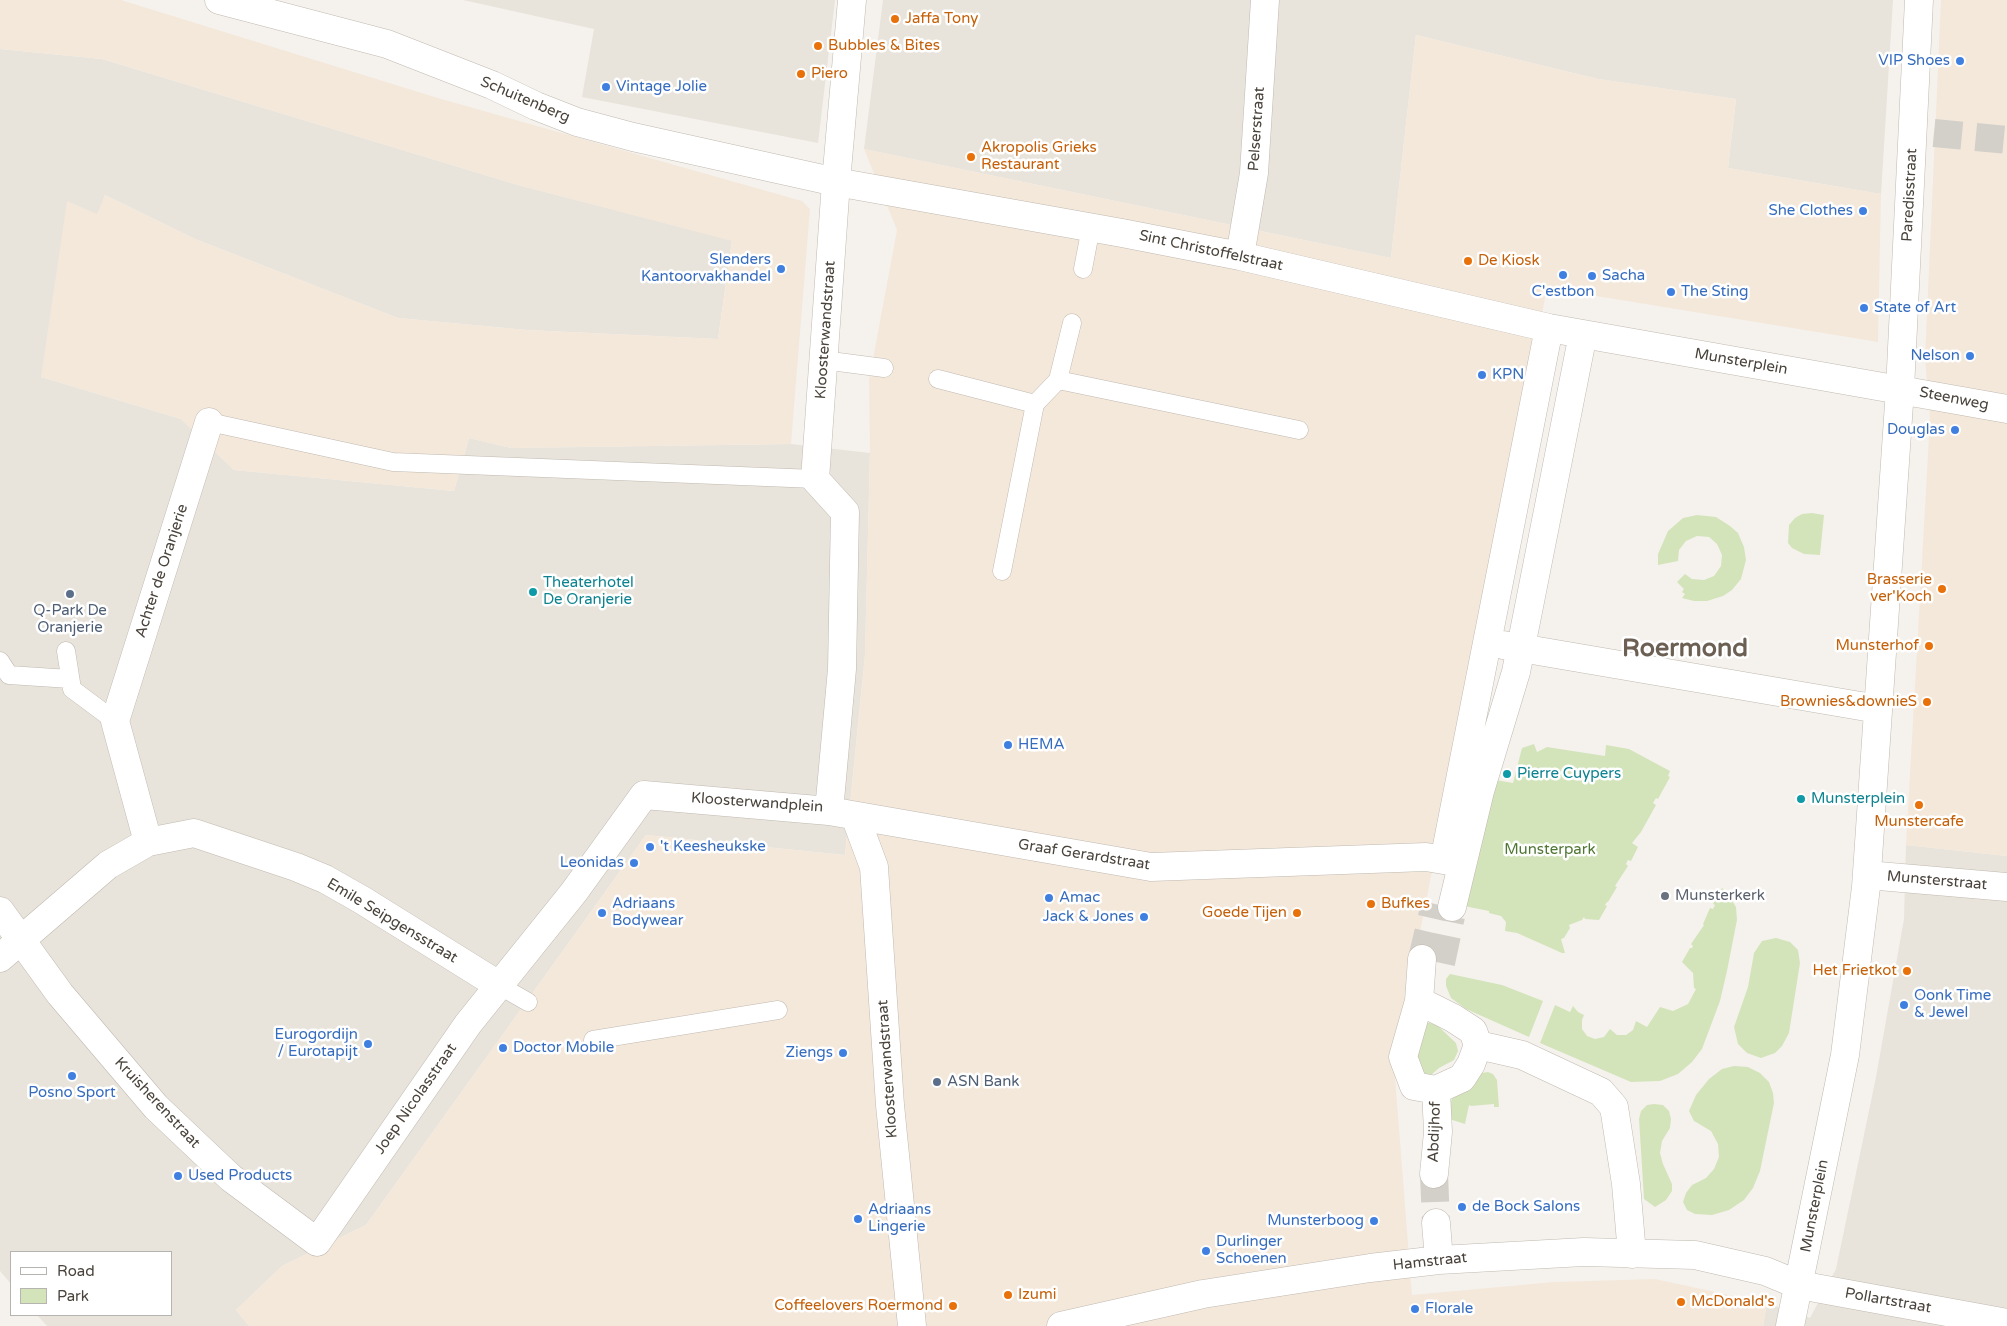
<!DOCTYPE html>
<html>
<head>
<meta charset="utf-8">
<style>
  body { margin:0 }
  #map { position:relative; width:2007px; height:1326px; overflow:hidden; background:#f5f2ed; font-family:"Varela Round",sans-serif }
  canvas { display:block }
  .legend { position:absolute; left:10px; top:1251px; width:162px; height:65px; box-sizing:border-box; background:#fff; border:1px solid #b6b4b1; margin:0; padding:6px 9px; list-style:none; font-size:15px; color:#49433b }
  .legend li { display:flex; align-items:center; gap:10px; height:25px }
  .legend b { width:25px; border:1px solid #b6b4b1 }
</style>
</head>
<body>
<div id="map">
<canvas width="2007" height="1326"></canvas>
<ul class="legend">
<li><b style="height:6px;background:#fff"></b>Road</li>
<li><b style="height:14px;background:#d3e4ba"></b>Park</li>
</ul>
</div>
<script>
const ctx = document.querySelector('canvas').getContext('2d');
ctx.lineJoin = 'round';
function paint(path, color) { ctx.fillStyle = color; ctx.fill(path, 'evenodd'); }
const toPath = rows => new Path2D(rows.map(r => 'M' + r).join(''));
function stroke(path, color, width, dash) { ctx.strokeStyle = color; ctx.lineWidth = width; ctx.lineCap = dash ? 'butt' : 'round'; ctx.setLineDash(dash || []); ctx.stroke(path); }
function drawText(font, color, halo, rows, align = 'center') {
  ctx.font = font + ' "Varela Round",sans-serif'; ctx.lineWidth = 5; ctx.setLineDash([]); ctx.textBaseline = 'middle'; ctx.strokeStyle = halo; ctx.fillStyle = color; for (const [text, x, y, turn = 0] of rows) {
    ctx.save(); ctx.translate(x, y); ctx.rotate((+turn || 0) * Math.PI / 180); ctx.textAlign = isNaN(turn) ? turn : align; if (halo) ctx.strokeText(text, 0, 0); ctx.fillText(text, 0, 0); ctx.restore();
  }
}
paint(toPath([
  [463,0,835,0,818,143,582,97,594,29],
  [883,0,1893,0,1881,194,1728,168,1736,99,1598,79,1416,35,1391,258,864,149],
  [0,49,102,59,518,185,732,240,718,339,527,330,398,318,195,239,105,195,41,377,181,419,234,470,454,491,469,438,511,448,791,444,870,453,865,655,845,855,646,835,366,1225,282,1266,236,1310,249,1326,47,1326,37,1315,171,1315,171,1252,11,1252,11,1284,0,1271],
  [1906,845,2007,856,2007,1326,1763,1326,1767,1303,1810,1318,1836,1269,1876,1077,1904,919]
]), '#e8e4db');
paint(toPath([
  [0,0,121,0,438,98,802,201,810,209,791,444,511,448,469,438,454,491,234,470,181,419,41,377,67,201,97,214,105,195,195,239,398,318,527,330,718,339,732,241,518,185,102,59,0,49],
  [1941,0,2007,0,2007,856,1906,845,1930,418,1925,358],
  [1416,35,1598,79,1736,99,1728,168,1881,194,1878,342,1547,288,1394,1064,1412,1295,1554,1282,1655,1279,1767,1303,1763,1326,249,1326,236,1310,282,1266,366,1225,646,835,845,855,865,655,870,453,869,380,897,230,864,149,1391,258]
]), '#f4e8db');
paint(toPath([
  [1812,513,1824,515,1820,555,1804,554,1792,548,1788,543,1789,525,1795,518,1802,514],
  [1697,515,1716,517,1730,526,1738,533,1744,547,1746,560,1741,579,1732,590,1723,596,1707,601,1694,601,1682,598,1685,594,1682,592,1684,589,1677,582,1685,574,1692,579,1704,580,1714,576,1721,566,1722,555,1717,544,1709,537,1697,536,1686,541,1679,550,1678,561,1658,565,1658,554,1668,531,1683,518],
  [1534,744,1537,752,1547,747,1605,756,1606,745,1629,749,1670,771,1668,776,1670,777,1658,799,1656,798,1653,803,1656,805,1641,832,1632,843,1638,847,1631,861,1628,860,1626,864,1628,866,1615,886,1617,887,1608,902,1607,902,1605,905,1607,906,1599,920,1585,919,1584,917,1582,920,1569,925,1570,928,1564,938,1561,939,1565,953,1562,953,1517,933,1505,931,1506,922,1501,916,1489,913,1489,911,1464,906,1490,779,1513,783,1522,748],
  [1722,888,1726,891,1736,907,1737,920,1727,971,1720,1001,1702,1049,1692,1062,1678,1074,1660,1081,1631,1082,1540,1043,1555,1005,1570,1012,1573,1006,1578,1012,1584,1015,1582,1020,1582,1029,1587,1036,1595,1039,1604,1037,1610,1029,1617,1035,1626,1035,1633,1030,1636,1021,1647,1027,1660,1007,1673,1011,1688,1004,1696,989,1694,988,1693,973,1682,962,1690,948,1692,948,1693,946,1691,944,1704,925,1703,924,1710,908,1713,909,1715,905,1713,904],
  [1776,938,1790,942,1798,950,1800,963,1789,1033,1782,1046,1775,1053,1761,1058,1747,1053,1738,1044,1734,1027,1748,987,1754,953,1762,941],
  [1450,974,1502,985,1543,1001,1529,1037,1466,1009,1451,998,1446,986,1446,979],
  [1426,1022,1437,1025,1456,1043,1458,1051,1454,1060,1439,1068,1430,1076,1422,1076,1416,1068,1418,1027],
  [1734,1066,1748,1067,1760,1073,1769,1082,1773,1093,1774,1103,1760,1171,1753,1188,1744,1200,1729,1210,1712,1215,1695,1214,1687,1210,1683,1202,1686,1193,1692,1185,1706,1178,1714,1169,1719,1157,1718,1144,1711,1131,1694,1121,1689,1111,1696,1095,1709,1079,1722,1069],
  [1488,1072,1493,1074,1497,1080,1499,1107,1494,1107,1494,1104,1471,1106,1469,1105,1465,1124,1449,1119,1451,1101,1455,1092,1482,1073],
  [1654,1104,1663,1105,1669,1111,1671,1119,1670,1128,1662,1141,1660,1153,1663,1164,1672,1184,1672,1191,1666,1200,1655,1207,1644,1199,1639,1119,1641,1111,1647,1105]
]), '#d3e4ba');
stroke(toPath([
  [1934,133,2007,140],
  [1422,959,1435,904],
  [1441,963,1451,916],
  [1434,1174,1436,1223]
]), '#d3cfc9', 28, [28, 14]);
const lane = toPath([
  [1083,269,1091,227],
  [823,360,884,368],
  [938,379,1035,404,1002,571],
  [1058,380,1072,323],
  [1035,404,1058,380,1299,430],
  [209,422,393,462,815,479],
  [66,651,72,689,115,721],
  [0,661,9,675,70,679],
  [500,986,528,1002],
  [593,1040,778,1010]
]);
const street = toPath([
  [219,0,387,44,492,85,536,106,577,122,633,137,836,182,1122,233,1240,256,1549,328,2007,409],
  [1240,256,1254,173,1265,0],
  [1503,645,1878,709],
  [829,811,1151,867,1426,857,1461,863],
  [855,816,874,867,890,1105,912,1326],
  [148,842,115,721,209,422],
  [1445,856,1549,328],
  [1867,875,2007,887],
  [1452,907,1480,791,1516,672,1583,334],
  [0,911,60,994,156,1107,231,1178,317,1242,468,1024,574,892,644,795,829,811,842,669,845,512,815,479,836,182,852,0],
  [0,958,108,865,148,842,194,833,296,867,325,879,362,900,500,986],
  [1419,1001,1453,1018,1473,1031,1478,1045,1471,1064,1462,1078,1436,1090,1414,1086,1403,1057,1419,1001,1422,959],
  [1478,1045,1522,1055,1601,1092,1614,1107,1626,1184,1632,1254],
  [1434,1174,1438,1132,1436,1090],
  [1436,1223,1439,1260],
  [1061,1326,1203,1294,1370,1268,1439,1260,1584,1252,1695,1255,1765,1271,1799,1285,2007,1323],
  [1790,1326,1845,1055,1866,887,1900,389,1919,0]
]);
stroke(lane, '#c0b9b0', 19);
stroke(street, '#c0b9b0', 29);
stroke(lane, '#fff', 18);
stroke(street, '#fff', 28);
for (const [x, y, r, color] of [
  [895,19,5,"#e8710a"],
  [818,46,5,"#e8710a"],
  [1960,61,5,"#3f7fe0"],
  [801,74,5,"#e8710a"],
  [606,87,5,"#3f7fe0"],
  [971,157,5,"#e8710a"],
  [1863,211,5,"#3f7fe0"],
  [1468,261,5,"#e8710a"],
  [781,269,5,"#3f7fe0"],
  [1563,275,5,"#3f7fe0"],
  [1592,276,5,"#3f7fe0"],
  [1671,292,5,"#3f7fe0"],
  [1864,308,5,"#3f7fe0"],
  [1970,356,5,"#3f7fe0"],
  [1482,375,5,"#3f7fe0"],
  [1955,430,5,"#3f7fe0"],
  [1942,589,5,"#e8710a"],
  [533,592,5,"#0f9aa8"],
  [70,594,5,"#5c6f8a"],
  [1929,646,5,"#e8710a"],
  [1927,702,5,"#e8710a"],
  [1008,745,5,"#3f7fe0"],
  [1507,774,5,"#0f9aa8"],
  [1801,799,5,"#0f9aa8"],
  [1919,805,5,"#e8710a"],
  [650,847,5,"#3f7fe0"],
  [634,863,5,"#3f7fe0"],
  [1665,896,5,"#6b7280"],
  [1049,898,5,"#3f7fe0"],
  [1371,904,5,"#e8710a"],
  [602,913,5,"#3f7fe0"],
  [1297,913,5,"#e8710a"],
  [1144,917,5,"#3f7fe0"],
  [1907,971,5,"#e8710a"],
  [1904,1005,5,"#3f7fe0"],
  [368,1044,5,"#3f7fe0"],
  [503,1048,5,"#3f7fe0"],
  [843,1053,5,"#3f7fe0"],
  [72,1076,5,"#3f7fe0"],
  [937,1082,5,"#5c6f8a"],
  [178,1176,5,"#3f7fe0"],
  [1462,1207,5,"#3f7fe0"],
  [858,1219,5,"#3f7fe0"],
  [1374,1221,5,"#3f7fe0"],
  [1206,1251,5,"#3f7fe0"],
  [1008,1295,5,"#e8710a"],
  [1681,1302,5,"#e8710a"],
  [953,1306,5,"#e8710a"],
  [1415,1309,5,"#3f7fe0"]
]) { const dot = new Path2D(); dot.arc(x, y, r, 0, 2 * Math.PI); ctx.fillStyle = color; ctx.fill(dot); stroke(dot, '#fff', 2); }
drawText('15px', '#c56008', '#fff', [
  ["Jaffa Tony",905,19],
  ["Bubbles & Bites",828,46],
  ["Piero",811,74],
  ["Akropolis Grieks",981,148],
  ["Restaurant",981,165],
  ["De Kiosk",1478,261],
  ["Brasserie",1932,580,"right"],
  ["ver'Koch",1932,597,"right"],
  ["Munsterhof",1919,646,"right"],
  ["Brownies&downieS",1917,702,"right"],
  ["Munstercafe",1919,822,"center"],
  ["Bufkes",1381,904],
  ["Goede Tijen",1287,913,"right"],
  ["Het Frietkot",1897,971,"right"],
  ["Izumi",1018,1295],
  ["McDonald's",1691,1302],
  ["Coffeelovers Roermond",943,1306,"right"]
], 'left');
drawText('15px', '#366cbe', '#fff', [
  ["VIP Shoes",1950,61,"right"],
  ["Vintage Jolie",616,87],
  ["She Clothes",1853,211,"right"],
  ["Slenders",771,260,"right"],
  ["Kantoorvakhandel",771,277,"right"],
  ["Sacha",1602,276],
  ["C'estbon",1563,292,"center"],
  ["The Sting",1681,292],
  ["State of Art",1874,308],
  ["Nelson",1960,356,"right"],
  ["KPN",1492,375],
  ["Douglas",1945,430,"right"],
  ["HEMA",1018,745],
  ["'t Keesheukske",660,847],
  ["Leonidas",624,863,"right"],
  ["Amac",1059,898],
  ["Adriaans",612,904],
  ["Bodywear",612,921],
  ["Jack & Jones",1134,917,"right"],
  ["Oonk Time",1914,996],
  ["& Jewel",1914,1013],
  ["Eurogordijn",358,1035,"right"],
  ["/ Eurotapijt",358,1052,"right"],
  ["Doctor Mobile",513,1048],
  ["Ziengs",833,1053,"right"],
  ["Posno Sport",72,1093,"center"],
  ["Used Products",188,1176],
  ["de Bock Salons",1472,1207],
  ["Adriaans",868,1210],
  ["Lingerie",868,1227],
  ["Munsterboog",1364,1221,"right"],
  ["Durlinger",1216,1242],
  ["Schoenen",1216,1259],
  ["Florale",1425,1309]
], 'left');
drawText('15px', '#49433b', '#fff', [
  ["Schuitenberg",525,100,23],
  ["Pelserstraat",1257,129,-86],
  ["Paredisstraat",1910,195,-87],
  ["Sint Christoffelstraat",1211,251,12],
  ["Kloosterwandstraat",826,330,-86],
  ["Munsterplein",1741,362,10],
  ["Steenweg",1954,399,11],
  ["Achter de Oranjerie",162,571,-72],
  ["Kloosterwandplein",757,803,4],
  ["Graaf Gerardstraat",1084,855,9],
  ["Munsterstraat",1937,881,5],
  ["Emile Seipgensstraat",392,921,31],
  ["Kloosterwandstraat",888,1069,-94],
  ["Joep Nicolasstraat",416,1099,-55],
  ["Kruisherenstraat",157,1103,47],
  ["Abdijhof",1435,1132,-88],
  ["Munsterplein",1815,1206,-79],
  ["Hamstraat",1430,1262,-6],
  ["Pollartstraat",1888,1301,10]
]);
drawText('15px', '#0d838f', '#fff', [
  ["Theaterhotel",543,583],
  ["De Oranjerie",543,600],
  ["Pierre Cuypers",1517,774],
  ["Munsterplein",1811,799]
], 'left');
drawText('15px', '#4e5e75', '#fff', [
  ["Q-Park De",70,611],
  ["Oranjerie",70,628],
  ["ASN Bank",947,1082,"left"]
]);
drawText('15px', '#4f7633', '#fff', [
  ["Munsterpark",1550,850]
]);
drawText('15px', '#5b616d', '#fff', [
  ["Munsterkerk",1675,896]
], 'left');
drawText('bold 25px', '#6b6053', '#fff', [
  ["Roermond",1685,649]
]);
</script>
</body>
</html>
